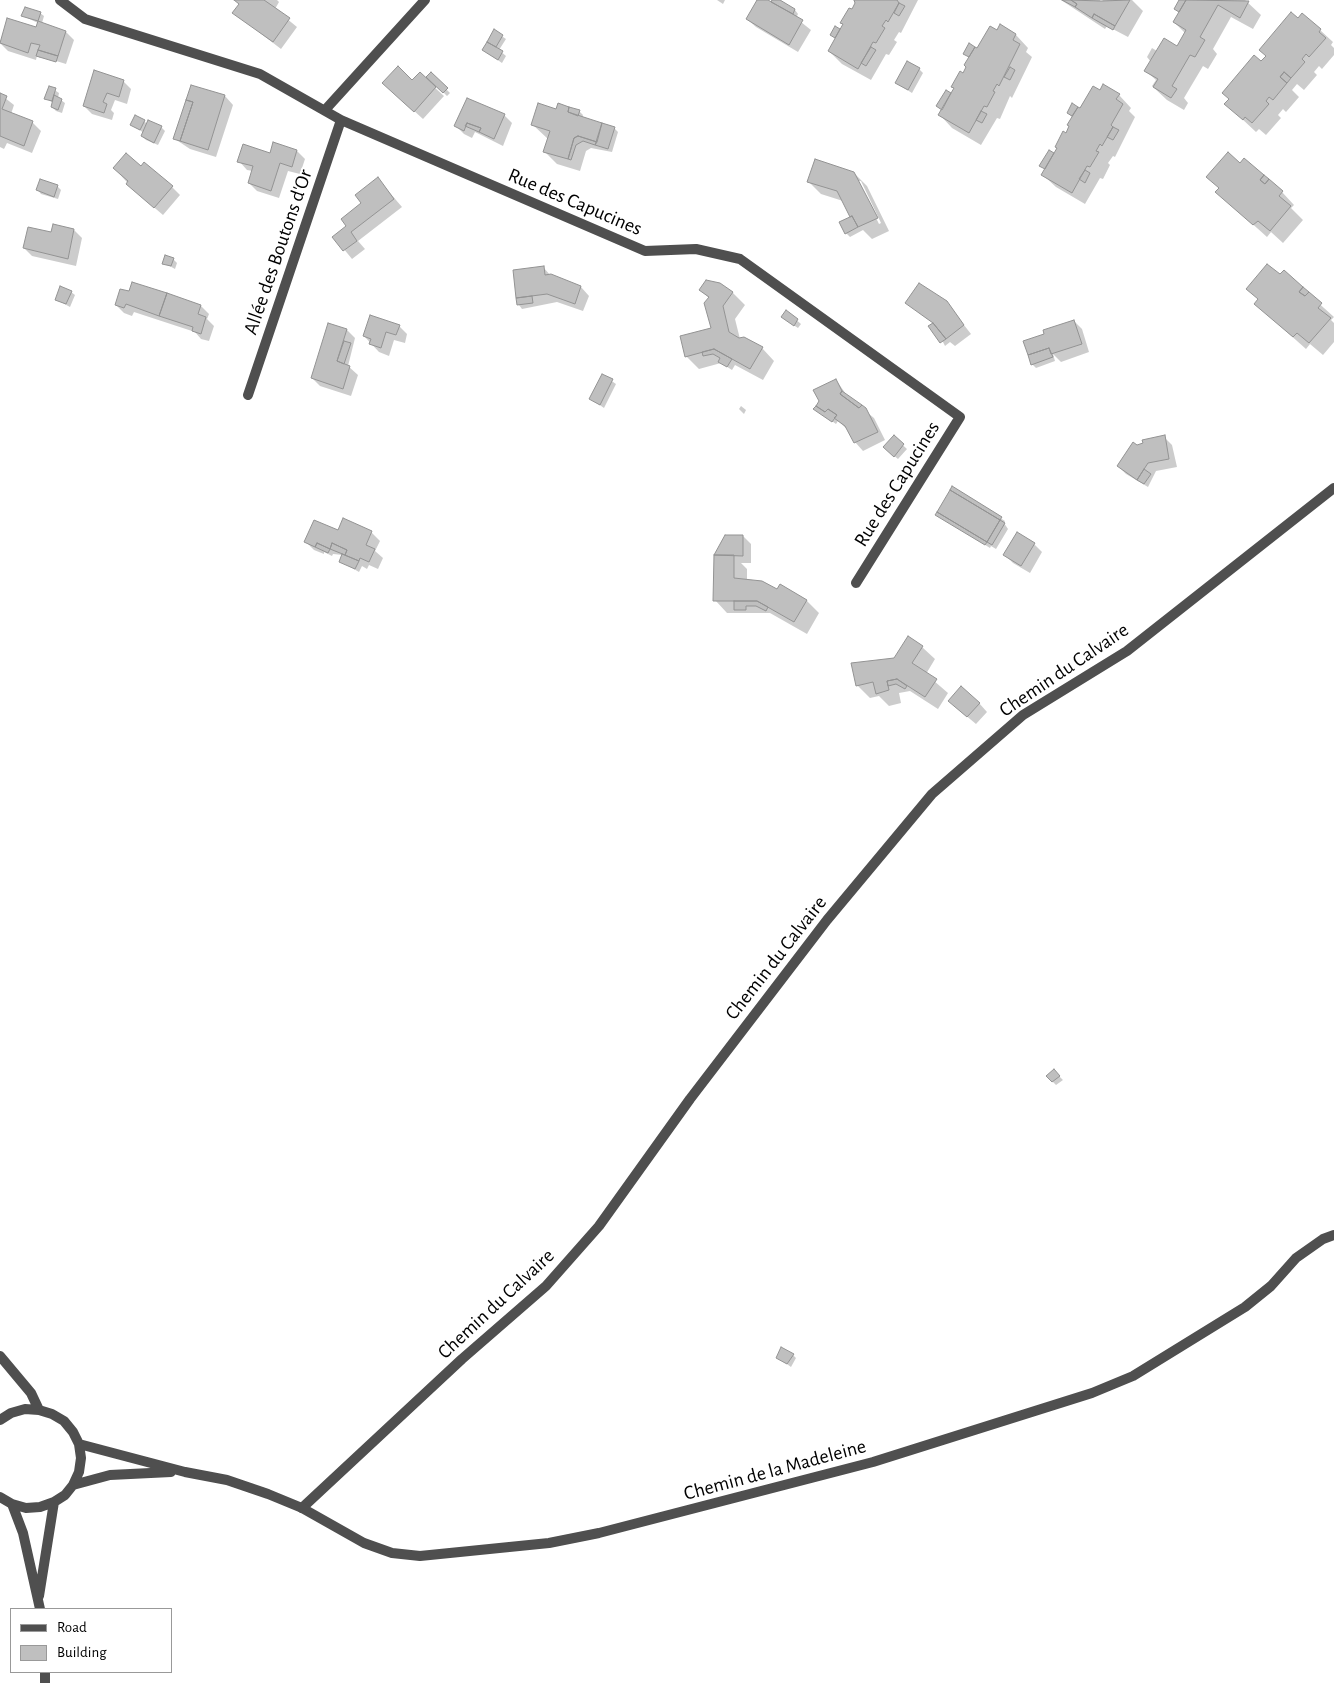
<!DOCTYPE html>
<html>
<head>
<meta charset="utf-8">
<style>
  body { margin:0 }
  #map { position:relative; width:1334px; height:1683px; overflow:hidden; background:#fff; font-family:"Alegreya Sans",sans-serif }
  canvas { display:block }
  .legend { position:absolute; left:10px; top:1608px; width:162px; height:65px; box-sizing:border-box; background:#fff; border:1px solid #999; margin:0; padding:6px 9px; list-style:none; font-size:15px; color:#000 }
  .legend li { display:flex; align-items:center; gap:10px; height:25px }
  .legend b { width:25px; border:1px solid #999 }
</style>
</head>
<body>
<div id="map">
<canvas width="1334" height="1683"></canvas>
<ul class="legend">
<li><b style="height:6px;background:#4f4f4f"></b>Road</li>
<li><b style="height:14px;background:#bfbfbf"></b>Building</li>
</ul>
</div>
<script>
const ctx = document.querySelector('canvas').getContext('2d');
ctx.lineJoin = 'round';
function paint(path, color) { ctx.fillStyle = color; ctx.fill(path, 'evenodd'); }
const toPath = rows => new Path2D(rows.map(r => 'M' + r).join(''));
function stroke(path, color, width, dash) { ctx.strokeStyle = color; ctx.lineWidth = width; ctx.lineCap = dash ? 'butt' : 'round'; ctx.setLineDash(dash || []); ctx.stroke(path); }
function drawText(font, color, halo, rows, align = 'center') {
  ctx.font = font + ' "Alegreya Sans",sans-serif'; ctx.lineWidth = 4; ctx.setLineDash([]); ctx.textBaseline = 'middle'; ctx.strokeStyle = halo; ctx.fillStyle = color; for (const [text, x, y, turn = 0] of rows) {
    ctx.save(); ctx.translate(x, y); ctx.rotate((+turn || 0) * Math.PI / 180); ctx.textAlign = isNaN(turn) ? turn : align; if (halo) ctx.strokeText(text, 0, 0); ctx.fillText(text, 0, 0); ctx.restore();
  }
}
paint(toPath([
  [235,0,277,0,279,2,275,9,297,27,281,49,234,13,240,5],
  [717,0,725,0,723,4],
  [759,0,766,0,776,6,773,0,778,0,795,10,798,14,796,18,811,30,798,52,756,27,747,19],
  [855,0,918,0,901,33,899,32,894,40,897,42,889,55,886,54,871,80,842,64,829,51,836,39,831,35,841,31,857,3],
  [1061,0,1100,0,1101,3,1103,0,1132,0,1143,11,1128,37,1107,26,1105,29],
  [1180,0,1245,0,1261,15,1253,29,1231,17,1213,49,1217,54,1208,69,1203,66,1184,98,1188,103,1184,110,1167,100,1152,86,1156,80,1146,71,1151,62,1147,57,1152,48,1157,51,1177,48,1185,33,1174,22,1180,13],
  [40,13,44,16,42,23,66,32,74,40,66,64,40,56,40,58,37,55,36,60,8,51,0,43,8,19,36,29,38,23,23,16],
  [1298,20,1320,30,1333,42,1331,45,1334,48,1334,55,1322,69,1319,66,1314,72,1317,75,1304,90,1297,84,1292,90,1299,97,1286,112,1283,109,1278,115,1281,118,1266,135,1259,129,1256,132,1226,104],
  [1000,26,1016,35,1028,48,1026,52,1032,57,1012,98,1010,96,1000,119,997,118,981,145,952,128,940,115,963,75,969,58,965,53,978,50],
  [494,31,506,39,499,50,506,56,502,63,483,50],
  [919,69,923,73,912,93,896,83],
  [431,74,450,93,447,96,435,84,433,86,444,96,423,119,392,91,412,81,426,79],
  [123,81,131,89,127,104,115,100,111,110,114,113,112,120,92,114,84,106],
  [192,86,225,96,233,105,216,157,190,149,175,139],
  [50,87,59,93,58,98,65,103,62,113,56,111,52,107,53,103,46,98],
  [1093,88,1100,92,1119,95,1131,108,1129,111,1135,117,1115,157,1113,156,1108,163,1110,165,1103,179,1100,178,1085,204,1056,187,1043,175,1046,170,1041,166,1049,151,1055,154,1066,134,1073,118,1068,113,1077,108,1079,109],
  [0,94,14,105,11,114,32,122,41,131,32,153,7,143,4,149,0,147],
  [557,111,579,111,583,115,582,118,614,128,618,132,612,152,591,148,586,151,580,171,557,164,544,151,548,139,533,125],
  [504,115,512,123,503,146,475,132,472,138,464,134,456,126],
  [144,121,148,125,161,127,165,131,158,145,146,140,142,136,144,133,132,125],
  [297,151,305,159,300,174,288,171,279,198,257,191,249,183,253,171,247,170,239,161],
  [114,168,142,168,172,187,180,195,163,215,136,192],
  [854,173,867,186,889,231,872,239,863,230,850,237,846,233,852,218,843,201,821,194,809,182],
  [858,181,861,181,881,223,879,224],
  [378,179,402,207,358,241,365,249,352,259,334,237,348,226],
  [57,186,61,190,58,199,41,194,38,190],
  [1217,192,1282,192,1294,205,1291,208,1303,220,1283,243,1271,232,1267,237],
  [54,225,74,230,82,238,76,266,32,256,24,248,52,233],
  [173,259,177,263,175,269,164,263],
  [543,267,551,276,581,287,589,296,583,311,557,302,522,309,519,305,514,271],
  [1284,272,1334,317,1331,320,1334,323,1334,342,1323,355,1310,344,1306,349,1269,316,1280,276],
  [121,290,201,306,209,314,207,319,214,326,209,341,201,339,195,332,134,312,132,316,124,313,116,305],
  [700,290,732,292,745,305,735,319,740,339,762,348,774,361,763,380,735,365,732,370,721,363,699,369,686,356,712,328,709,298],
  [71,292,75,295,70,307,57,300],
  [946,302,971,334,955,346,950,342,945,346,934,324,907,303],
  [787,312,801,324,798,328,787,321],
  [1074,321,1082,329,1089,352,1061,362,1053,354,1055,361,1036,368,1032,364,1045,335],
  [399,326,407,334,405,343,394,340,389,356,379,352,364,336],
  [347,330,355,338,348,366,358,375,351,396,320,386,312,378],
  [603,375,616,384,604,408,591,399],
  [836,380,848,397,874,418,885,440,863,451,855,442,848,430,838,421,836,424,819,412],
  [741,406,746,410,744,414,739,409],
  [894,437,907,449,898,459,888,451],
  [1164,437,1172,445,1177,467,1156,471,1148,487,1126,474,1118,466,1137,446],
  [952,488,1005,521,1004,523,1008,529,996,549,991,546,990,548,937,515],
  [343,520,372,533,380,541,375,551,383,558,378,569,369,565,367,569,362,566,359,572,340,561,343,555,333,554,332,556,324,552,324,554,314,550,306,542,338,531],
  [743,536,751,544,751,563,741,563,747,569,747,580,807,601,819,613,807,634,770,613,727,613,715,600,715,555],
  [1034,544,1042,552,1030,573,1013,563,1005,555],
  [922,647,935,659,926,674,948,693,938,709,910,691,899,693,901,703,889,706,879,696,870,698,857,685,895,659],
  [979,703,987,712,976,724,958,709],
  [1054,1071,1063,1080,1056,1085,1052,1081],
  [793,1355,796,1358,791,1367,777,1357]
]), '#0003');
const building = toPath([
  [234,0,264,0,290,18,273,42,232,13,239,4,234,0],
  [757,0,768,0,803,20,789,45,746,19,757,0],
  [772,0,780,0,795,9,793,14,771,2,772,0],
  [854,0,897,0,899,3,888,22,886,20,882,26,885,28,876,43,873,42,858,69,828,51,843,24,840,23,849,8,852,9,855,3,854,0],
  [1062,0,1071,0,1077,4,1075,7,1062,0],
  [1071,0,1101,1,1130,0,1115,26,1094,14,1092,18,1075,7,1077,4,1071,0],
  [1179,0,1186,0,1179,12,1174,9,1179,0],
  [1186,0,1249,1,1240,18,1218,5,1200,37,1205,40,1195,57,1190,55,1172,86,1177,89,1171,98,1153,87,1158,79,1144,71,1164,38,1177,46,1186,30,1173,22,1186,0],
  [899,3,905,6,899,16,894,13,899,3],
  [25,7,41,12,38,21,21,16,25,7],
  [1291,12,1298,18,1302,13,1321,29,1319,32,1326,38,1309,57,1306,54,1302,59,1305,62,1291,78,1284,72,1280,77,1287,83,1273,100,1269,97,1266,101,1269,104,1252,123,1245,117,1243,120,1224,104,1229,99,1222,93,1254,55,1261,61,1266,56,1259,50,1291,12],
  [1094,14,1115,26,1113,30,1092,18,1094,14],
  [7,18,36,27,38,21,66,31,58,56,38,50,40,45,31,43,28,53,0,43,7,18],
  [1000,24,1016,34,1013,40,1020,44,999,86,997,84,993,91,995,92,987,107,984,106,969,133,938,115,954,88,951,87,960,71,963,73,966,67,964,65,975,47,977,48,990,26,997,30,1000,24],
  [835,26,840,29,835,38,830,35,835,26],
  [494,29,503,35,496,47,487,42,494,29],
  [487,42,503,51,498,60,482,50,487,42],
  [969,43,975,47,969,57,963,54,969,43],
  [871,47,876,50,866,66,861,63,871,47],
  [38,50,58,56,56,62,36,56,38,50],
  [907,61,920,68,908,90,895,83,907,61],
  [398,66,412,80,420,72,436,87,414,112,382,83,398,66],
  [1010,67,1015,70,1010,80,1004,77,1010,67],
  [94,70,124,80,119,97,107,93,103,102,107,104,104,113,83,106,94,70],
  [431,72,448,88,443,93,426,77,431,72],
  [1284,72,1291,78,1287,83,1280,77,1284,72],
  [1103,84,1120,94,1116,99,1123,104,1111,125,1113,127,1102,146,1100,144,1096,151,1099,152,1090,167,1087,166,1072,193,1041,175,1057,148,1055,147,1063,131,1066,133,1069,126,1067,125,1078,107,1080,108,1093,86,1100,90,1103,84],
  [191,85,225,95,208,150,180,141,193,102,186,100,191,85],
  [49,86,56,88,52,101,44,99,49,86],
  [946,90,951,93,942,110,936,106,946,90],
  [0,93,7,96,2,109,33,121,24,146,0,136,0,93],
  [54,95,62,99,58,110,51,107,54,95],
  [467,98,505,114,494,139,479,132,481,128,467,123,464,131,454,126,467,98],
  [186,100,193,102,180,141,173,139,186,100],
  [538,103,556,109,558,103,569,107,568,112,602,123,597,142,578,136,574,138,568,159,543,152,550,131,531,125,538,103],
  [1072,103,1078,107,1072,116,1067,113,1072,103],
  [569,107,580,110,578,116,568,112,569,107],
  [981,111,987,114,982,123,976,120,981,111],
  [135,115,145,120,140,130,130,125,135,115],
  [148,120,162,126,154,143,141,136,148,120],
  [467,123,481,128,479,132,465,126,467,123],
  [602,123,615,127,608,149,595,145,602,123],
  [1113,127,1119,130,1113,140,1107,137,1113,127],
  [578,136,597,142,595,145,583,141,576,145,571,160,568,159,574,138,578,136],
  [273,142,297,150,292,167,280,163,271,191,248,183,253,166,237,162,243,144,270,153,273,142],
  [1049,150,1054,153,1045,169,1039,166,1049,150],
  [1228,152,1240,163,1244,158,1264,175,1260,180,1265,184,1269,179,1283,191,1279,196,1291,206,1270,231,1258,221,1253,225,1215,192,1219,188,1206,177,1228,152],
  [126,153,141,166,144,162,173,186,154,208,126,184,128,181,113,168,126,153],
  [815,159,854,172,878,218,858,227,852,216,850,217,837,191,807,182,815,159],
  [1085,170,1090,173,1085,183,1079,179,1085,170],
  [1264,175,1269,179,1265,184,1260,180,1264,175],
  [378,177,394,199,351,232,357,241,343,251,332,237,346,226,341,219,361,203,355,195,378,177],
  [40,179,58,185,54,197,36,190,40,179],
  [852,216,858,227,845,234,839,222,852,216],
  [53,224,74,229,68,259,23,248,28,227,51,232,53,224],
  [165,255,174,258,171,266,162,264,165,255],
  [1267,264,1280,274,1284,270,1303,287,1299,292,1305,296,1309,292,1322,303,1318,308,1331,318,1309,343,1297,333,1293,337,1254,304,1258,299,1246,289,1267,264],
  [544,266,545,275,551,274,581,286,575,304,547,294,516,298,513,270,544,266],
  [706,280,720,283,733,292,723,306,729,332,739,338,744,337,763,347,750,369,714,349,685,357,680,336,711,328,704,303,709,297,699,290,706,280],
  [132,282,167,293,159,316,126,304,124,308,115,305,120,289,129,291,132,282],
  [919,283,947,301,964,325,946,339,933,323,905,303,919,283],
  [60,286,72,291,66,304,55,300,60,286],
  [1303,287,1309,292,1305,296,1299,292,1303,287],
  [167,293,201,305,198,314,206,317,201,334,192,331,193,327,159,316,167,293],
  [532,296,533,303,517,305,516,298,532,296],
  [786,310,798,319,794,326,781,317,786,310],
  [370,315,400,325,396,335,386,332,381,348,369,344,371,339,363,336,370,315],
  [1074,320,1082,344,1051,354,1049,348,1028,355,1023,341,1044,334,1043,330,1074,320],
  [328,323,347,329,337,361,350,366,343,389,311,378,328,323],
  [933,323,946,339,940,343,928,326,933,323],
  [344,341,351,343,344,364,337,361,344,341],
  [1049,348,1053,357,1031,365,1028,355,1049,348],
  [714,349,732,359,727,367,718,362,720,358,713,354,703,356,702,352,714,349],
  [602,374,613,379,600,405,589,399,602,374],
  [836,379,842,391,840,394,859,408,862,405,866,408,878,432,854,443,845,426,834,418,837,415,828,409,825,412,816,406,819,401,813,390,836,379],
  [842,391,862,405,859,408,840,394,842,391],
  [816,406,825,412,828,409,837,415,832,422,813,409,816,406],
  [894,435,904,444,894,457,883,447,894,435],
  [1165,435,1169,459,1148,463,1137,480,1117,466,1133,442,1137,445,1143,443,1142,440,1165,435],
  [1144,469,1151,474,1144,484,1137,480,1144,469],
  [952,486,1002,517,1000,520,950,490,952,486],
  [950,490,1000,520,987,542,937,512,950,490],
  [937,512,987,542,985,545,935,515,937,512],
  [343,518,372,531,366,545,375,549,369,562,360,558,359,561,345,555,347,550,332,543,330,549,317,543,315,547,304,542,314,520,338,530,343,518],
  [1000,520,1005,523,992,545,987,542,1000,520],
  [1017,532,1035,543,1021,566,1003,555,1017,532],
  [725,535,743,535,743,556,714,555,725,535],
  [317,543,330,549,328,553,315,547,317,543],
  [332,543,347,550,345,555,330,549,332,543],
  [342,554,359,561,355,569,339,562,342,554],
  [714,555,734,555,734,578,762,581,777,589,780,584,807,600,794,622,757,601,713,601,714,555],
  [734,601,757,601,768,607,766,611,756,606,746,606,746,610,734,610,734,601],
  [908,636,923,646,912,663,937,679,925,697,897,679,887,681,889,690,876,694,873,682,856,686,851,663,894,658,908,636],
  [897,679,907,686,905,689,896,684,888,686,887,681,897,679],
  [961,686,980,703,967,717,948,701,961,686],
  [1054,1069,1060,1076,1052,1082,1046,1076,1054,1069],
  [781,1347,794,1354,787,1364,776,1358,781,1347]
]);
paint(building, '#bfbfbf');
stroke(building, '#939393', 1);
stroke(toPath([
  [60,0,85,19,260,74,341,120,645,251,696,249,740,259,960,417,856,583],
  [325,110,425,0],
  [248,395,341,120],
  [302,1508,462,1359,546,1286,599,1226,690,1099,827,920,932,794,1023,715,1127,651,1334,488]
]), '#4f4f4f', 10);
stroke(toPath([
  [0,1356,31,1393,39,1410],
  [0,1420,11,1413,25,1409,39,1410,52,1414,64,1421,73,1432,79,1444,81,1458,79,1472,73,1485,65,1495,54,1502,40,1507,26,1508,12,1504,0,1497],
  [79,1444,185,1472,227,1480,268,1494,302,1508,364,1543,392,1553,420,1556,549,1543,599,1533,873,1462,1092,1393,1133,1376,1245,1307,1271,1286,1296,1258,1323,1239,1334,1235],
  [73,1485,110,1475,171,1472],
  [12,1504,23,1533,40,1609],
  [39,1596,54,1502],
  [45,1672,45,1683]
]), '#4f4f4f', 10);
drawText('20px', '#000', '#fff', [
  ["Rue des Capucines",575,202,23],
  ["Allée des Boutons d'Or",278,252,-71],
  ["Rue des Capucines",897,484,-58],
  ["Chemin du Calvaire",1064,670,-34],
  ["Chemin du Calvaire",776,958,-52],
  ["Chemin du Calvaire",496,1304,-43],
  ["Chemin de la Madeleine",775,1470,-15]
]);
</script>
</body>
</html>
